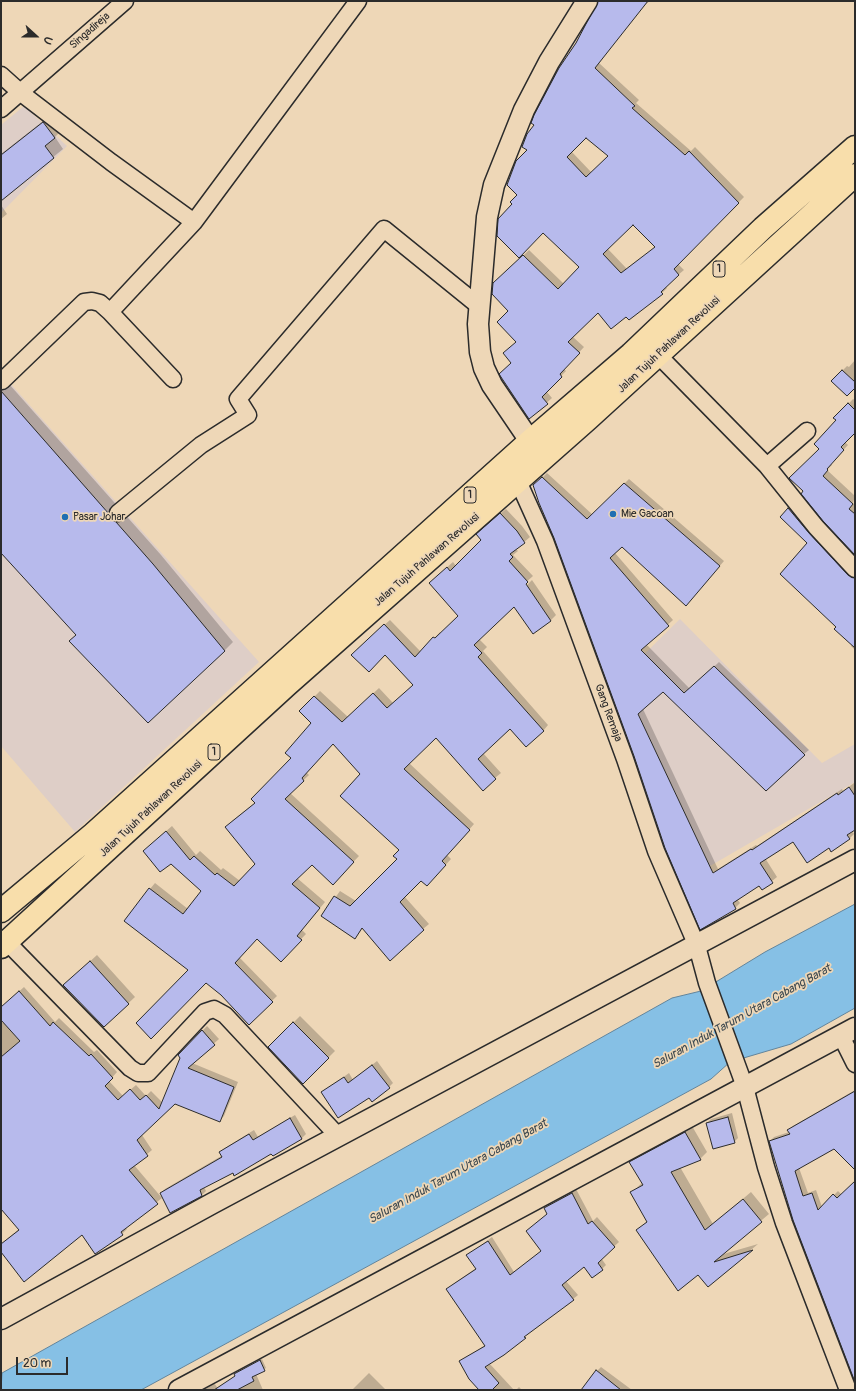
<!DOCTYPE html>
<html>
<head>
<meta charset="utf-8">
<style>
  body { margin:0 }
  #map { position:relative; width:856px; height:1391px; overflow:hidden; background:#eed7b7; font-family:Pangolin,sans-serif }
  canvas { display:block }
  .frame { position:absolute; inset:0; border:2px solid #2b2b2b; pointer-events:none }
  .north { position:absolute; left:16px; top:16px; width:40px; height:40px; -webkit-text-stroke:3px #eed7b7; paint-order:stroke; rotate:111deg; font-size:11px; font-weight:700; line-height:16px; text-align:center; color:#2b2b2b }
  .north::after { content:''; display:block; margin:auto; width:14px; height:18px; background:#2b2b2b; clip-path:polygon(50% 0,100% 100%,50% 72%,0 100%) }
  .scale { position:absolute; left:16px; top:1357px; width:52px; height:18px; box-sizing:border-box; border:2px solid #2b2b2b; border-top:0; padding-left:5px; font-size:12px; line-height:14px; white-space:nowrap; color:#2b2b2b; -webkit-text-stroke:3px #eed7b7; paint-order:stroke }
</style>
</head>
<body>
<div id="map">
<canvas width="856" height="1391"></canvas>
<div class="frame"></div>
<div class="north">U</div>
<div class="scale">20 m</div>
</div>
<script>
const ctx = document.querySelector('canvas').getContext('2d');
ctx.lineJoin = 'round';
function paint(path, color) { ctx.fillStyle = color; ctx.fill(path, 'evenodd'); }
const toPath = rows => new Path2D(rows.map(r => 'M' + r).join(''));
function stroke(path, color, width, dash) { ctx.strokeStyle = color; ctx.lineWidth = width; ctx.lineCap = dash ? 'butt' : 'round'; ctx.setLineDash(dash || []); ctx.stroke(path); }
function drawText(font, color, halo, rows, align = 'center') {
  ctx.font = font + ' Pangolin,sans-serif'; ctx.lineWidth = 3.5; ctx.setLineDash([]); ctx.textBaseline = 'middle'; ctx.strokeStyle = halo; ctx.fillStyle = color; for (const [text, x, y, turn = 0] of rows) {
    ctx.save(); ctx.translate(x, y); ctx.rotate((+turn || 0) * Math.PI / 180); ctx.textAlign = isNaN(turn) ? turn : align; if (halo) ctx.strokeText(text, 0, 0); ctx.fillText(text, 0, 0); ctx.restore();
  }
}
paint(toPath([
  [24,106,67,146,1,213,1,125],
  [1,373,259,662,75,832,1,746],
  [680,619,822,763,855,744,855,782,710,866,621,677]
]), '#decec7');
const water = toPath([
  [855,904,855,1008,791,1044,730,1062,711,1079,141,1390,1,1390,2,1373,672,998,701,991,765,952,855,904]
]);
paint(water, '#86c0e5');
stroke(water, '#62849b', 1);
paint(toPath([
  [600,1,650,1,643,6,599,63,639,100,636,103,691,151,695,147,744,197,678,264,684,270,665,286,667,288,662,293,626,315,598,311,573,337,584,347,564,369,566,371,546,391,552,398,529,418,512,363,517,342,510,311,494,284,529,250,564,284,581,267,513,204,518,194,535,125,560,68,598,7],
  [586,137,609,156,592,173,571,151],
  [633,223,656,247,627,269,607,248],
  [52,114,63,129,55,137,63,149,1,200,1,154],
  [1,205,7,214,1,219],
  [855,360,855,387,832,381,847,366,849,367],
  [1,375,161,555,233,642,224,651,77,635,1,552],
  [853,399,855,400,855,431,845,442,848,445,831,463,832,465,827,470,855,496,853,503,855,505,855,554,824,520,821,449,837,420,835,418],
  [547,473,593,515,629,479,724,561,690,600,622,546,615,553,673,620,646,644,690,689,719,662,809,750,804,754,663,691,643,709,718,869,756,845,757,846,842,789,843,791,854,783,855,828,852,831,854,834,849,839,830,847,793,840,765,858,777,877,762,889,759,884,737,899,740,903,735,908,635,755,555,537,534,486],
  [794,504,855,571,855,650,851,646,852,644,838,627,808,543,782,517],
  [506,509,522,526,530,537,516,549,518,551,513,555,533,576,524,584,526,586,532,580,556,615,550,621,514,605,479,639,487,647,483,651,548,725,543,731,510,728,483,753,501,773,495,778,436,737,409,763,474,824,447,855,451,859,432,880,421,879,404,896,429,924,423,929,363,928,355,938,322,916,340,891,356,901,398,859,400,850,362,774,333,743,306,772,309,775,290,793,359,856,338,878,312,864,297,878,325,902,302,930,306,934,281,960,257,938,239,957,277,996,249,1023,221,994,190,970,150,889,155,883,188,909,203,891,149,846,172,826,196,855,200,851,221,870,223,868,240,881,256,864,232,821,256,802,292,758,313,723,300,711,320,691,348,717,379,688,393,703,414,685,385,654,357,649,390,620,421,652,440,632,441,633,460,616,436,577,453,562,456,566,483,540,483,529],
  [97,955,135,997,104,1026,71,979],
  [24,987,55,1022,59,1018,94,1052,97,1050,117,1072,109,1081,123,1096,136,1085,146,1096,151,1091,163,1103,181,1057,179,1055,207,1026,219,1039,192,1063,238,1082,224,1116,219,1121,174,1102,142,1135,152,1150,134,1165,162,1198,125,1227,127,1229,122,1234,82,1234,1,1251,1,1244,19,1229,1,1208,1,1024,4,1021,1,1018,1,1008],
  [300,1016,335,1051,303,1083,269,1047],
  [377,1061,393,1083,389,1087,323,1092,349,1073,353,1080],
  [855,1090,855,1169,834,1147,799,1168,808,1193,816,1190,822,1207,838,1191,842,1195,855,1183,855,1379,770,1141,774,1137,789,1132,789,1130,793,1126],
  [732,1113,738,1138,734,1142,707,1123,711,1119],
  [295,1115,306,1134,302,1138,273,1155,272,1152,204,1187,206,1191,202,1195,171,1212,161,1193,165,1189,223,1155,221,1152,225,1148,254,1130,258,1137],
  [692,1126,707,1152,700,1159,680,1167,713,1224,751,1192,769,1214,720,1255,758,1244,708,1286,698,1273,638,1230,647,1221,632,1192,642,1183,630,1162,637,1155],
  [576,1189,593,1221,597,1217,619,1242,601,1258,606,1265,602,1269,584,1265,565,1280,578,1295,573,1299,528,1332,504,1354,489,1363,514,1390,480,1390,460,1362,485,1345,452,1285,476,1268,468,1255,492,1237,514,1272,542,1251,527,1231,548,1214,545,1208,549,1204],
  [262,1359,266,1368,256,1374,263,1390,222,1390,236,1376,237,1372],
  [601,1367,632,1390,588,1390,597,1371],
  [369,1373,385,1389,352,1390],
  [214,1383,219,1390,201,1390],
  [519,1387,522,1390,516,1390]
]), '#0003');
const building = toPath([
  [598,1,648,1,595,68,635,106,632,108,685,155,689,151,739,203,674,269,679,275,661,292,663,294,629,320,626,317,611,329,598,313,568,342,580,353,560,374,562,377,542,397,548,404,529,419,499,374,511,363,503,353,516,342,497,322,508,311,492,294,493,283,523,255,558,289,579,267,543,233,519,258,497,236,498,219,512,204,510,202,517,195,507,185,516,161,527,150,522,147,527,134,534,125,531,123,534,115,559,68,576,43,598,1],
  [586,138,608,156,586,177,567,157,586,138],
  [633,225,655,247,621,273,603,254,633,225],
  [43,122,55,138,45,146,54,158,1,201,1,155,43,122],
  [842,370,855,382,855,388,847,396,831,381,842,370],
  [1,391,109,514,111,519,116,522,153,564,225,651,148,723,69,641,76,635,1,553,1,391],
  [848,403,855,410,855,433,841,447,844,450,827,469,828,470,823,476,853,504,849,509,855,514,855,555,823,521,801,494,803,491,789,478,819,449,814,444,836,420,833,418,848,403],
  [542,477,587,519,624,483,720,566,686,606,622,547,610,558,669,626,641,650,684,693,714,666,805,755,766,791,663,692,638,714,713,873,751,849,752,850,837,793,838,795,849,787,855,796,855,830,847,835,850,839,831,852,829,848,807,863,793,842,760,863,773,883,762,890,759,886,733,903,736,909,700,930,665,848,634,756,554,538,539,503,533,485,542,477],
  [788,508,809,533,848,575,855,578,855,648,834,629,836,627,780,574,807,543,780,517,788,508],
  [500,513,517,531,525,543,510,554,513,557,509,561,528,582,526,584,551,621,533,634,514,607,474,645,482,653,478,657,544,731,526,747,510,729,478,759,496,779,483,791,436,738,404,769,470,830,442,861,446,865,427,886,421,881,400,902,424,930,390,961,362,928,355,939,321,916,334,896,350,906,397,859,393,856,399,850,340,796,360,774,333,744,302,778,304,781,285,799,354,862,333,885,312,865,292,884,320,908,297,936,302,940,281,962,257,939,235,963,273,1002,249,1025,221,995,206,983,151,1039,136,1023,188,970,124,921,149,888,183,914,201,891,171,864,160,872,143,851,166,831,190,860,194,856,215,875,217,873,234,886,255,864,225,827,255,803,251,799,291,758,285,753,311,723,299,711,314,696,342,722,373,693,387,708,413,685,385,655,369,672,351,655,384,624,415,657,433,637,435,638,458,616,429,583,447,567,450,571,481,540,476,534,500,513],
  [90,961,129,1004,104,1027,63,985,90,961],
  [19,991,50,1026,53,1022,89,1056,91,1054,113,1078,105,1086,118,1100,130,1089,140,1100,146,1095,159,1109,180,1058,178,1055,202,1030,215,1045,188,1068,234,1087,220,1122,175,1104,137,1140,148,1156,129,1170,158,1204,121,1232,123,1235,95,1254,82,1235,24,1282,1,1252,1,1244,19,1230,1,1209,1,1057,20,1041,1,1020,1,1007,19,991],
  [293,1022,329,1058,303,1084,268,1047,293,1022],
  [372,1065,390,1088,372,1102,369,1098,338,1118,321,1092,344,1077,348,1083,372,1065],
  [855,1091,855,1170,834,1149,795,1171,803,1196,812,1193,818,1210,833,1194,837,1198,855,1181,855,1382,793,1220,769,1141,790,1134,787,1130,855,1091],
  [728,1117,735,1143,713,1149,706,1123,728,1117],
  [290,1118,302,1139,273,1156,271,1154,234,1176,233,1173,200,1190,202,1196,170,1213,160,1193,222,1157,219,1152,249,1134,253,1140,290,1118],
  [685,1132,701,1160,671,1172,705,1230,743,1199,762,1222,714,1262,753,1250,708,1287,698,1275,678,1291,636,1230,647,1222,630,1192,643,1185,629,1162,685,1132],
  [572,1193,588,1224,592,1221,615,1247,598,1263,603,1270,592,1278,584,1267,562,1285,574,1300,524,1337,526,1338,504,1355,485,1367,499,1383,492,1390,479,1390,469,1379,459,1361,485,1346,446,1289,476,1269,466,1255,488,1241,510,1275,541,1251,526,1231,547,1214,544,1208,572,1193],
  [260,1360,265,1371,252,1377,254,1381,237,1390,214,1390,235,1376,234,1374,260,1360],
  [596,1370,621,1390,581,1390,596,1370]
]);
paint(building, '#b7baec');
stroke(building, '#2b2b2b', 1);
const minor = toPath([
  [1,75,21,93,111,162,194,222],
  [1,109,125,1],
  [110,312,194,222,358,1],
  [658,355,767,466,816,527,855,569],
  [2,381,84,302,92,301,100,303,110,312,173,379],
  [767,466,807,431],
  [518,481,545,541,625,759,656,851,697,946,707,983,745,1087,766,1167,784,1223,848,1390],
  [118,513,201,445,248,415,238,399,384,229,479,306],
  [7,942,130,1068,138,1073,148,1073,205,1012,214,1009,225,1015,339,1137],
  [841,1036,855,1064]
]);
const tertiary = toPath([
  [530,441,492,385,484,368,480,352,478,324,487,217,494,185,524,110,549,62,587,1],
  [1,1319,213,1203,855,860],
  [179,1390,855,1028]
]);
const primary = toPath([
  [1,911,93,834,530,441,631,354,763,228,855,147],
  [1,947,287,685,588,419,855,175]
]);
stroke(minor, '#2b2b2b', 19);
stroke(tertiary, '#2b2b2b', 23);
stroke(primary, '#2b2b2b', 25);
stroke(minor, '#eed7b7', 16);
stroke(tertiary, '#eed7b7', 20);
stroke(primary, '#f8deab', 22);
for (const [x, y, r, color] of [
  [613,514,4,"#1f6fb2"],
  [65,517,4,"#1f6fb2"]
]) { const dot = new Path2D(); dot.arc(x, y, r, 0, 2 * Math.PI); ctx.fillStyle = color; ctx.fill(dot); stroke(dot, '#eed7b7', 1.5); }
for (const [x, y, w] of [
  [719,269,12],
  [470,495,12],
  [214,752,12]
]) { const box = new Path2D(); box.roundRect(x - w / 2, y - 8, w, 16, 3); ctx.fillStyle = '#eed7b7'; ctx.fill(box); stroke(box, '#2b2b2b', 1); }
drawText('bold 10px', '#2b2b2b', null, [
  ["1",719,269],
  ["1",470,495],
  ["1",214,752]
]);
drawText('11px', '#2b2b2b', '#eed7b7', [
  ["Singadireja",90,31,-41],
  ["Jalan Tujuh Pahlawan Revolusi",669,345,-43],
  ["Jalan Tujuh Pahlawan Revolusi",427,560,-41],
  ["Gang Remaja",608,713,70],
  ["Jalan Tujuh Pahlawan Revolusi",151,809,-43]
]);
drawText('11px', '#2b2b2b', '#eed7b7', [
  ["Mie Gacoan",621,514],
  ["Pasar Johar",73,517]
], 'left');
drawText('italic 12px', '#3d4950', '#eed7b7', [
  ["Saluran Induk Tarum Utara Cabang Barat",742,1017,-29],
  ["Saluran Induk Tarum Utara Cabang Barat",458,1172,-29]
]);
</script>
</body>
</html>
